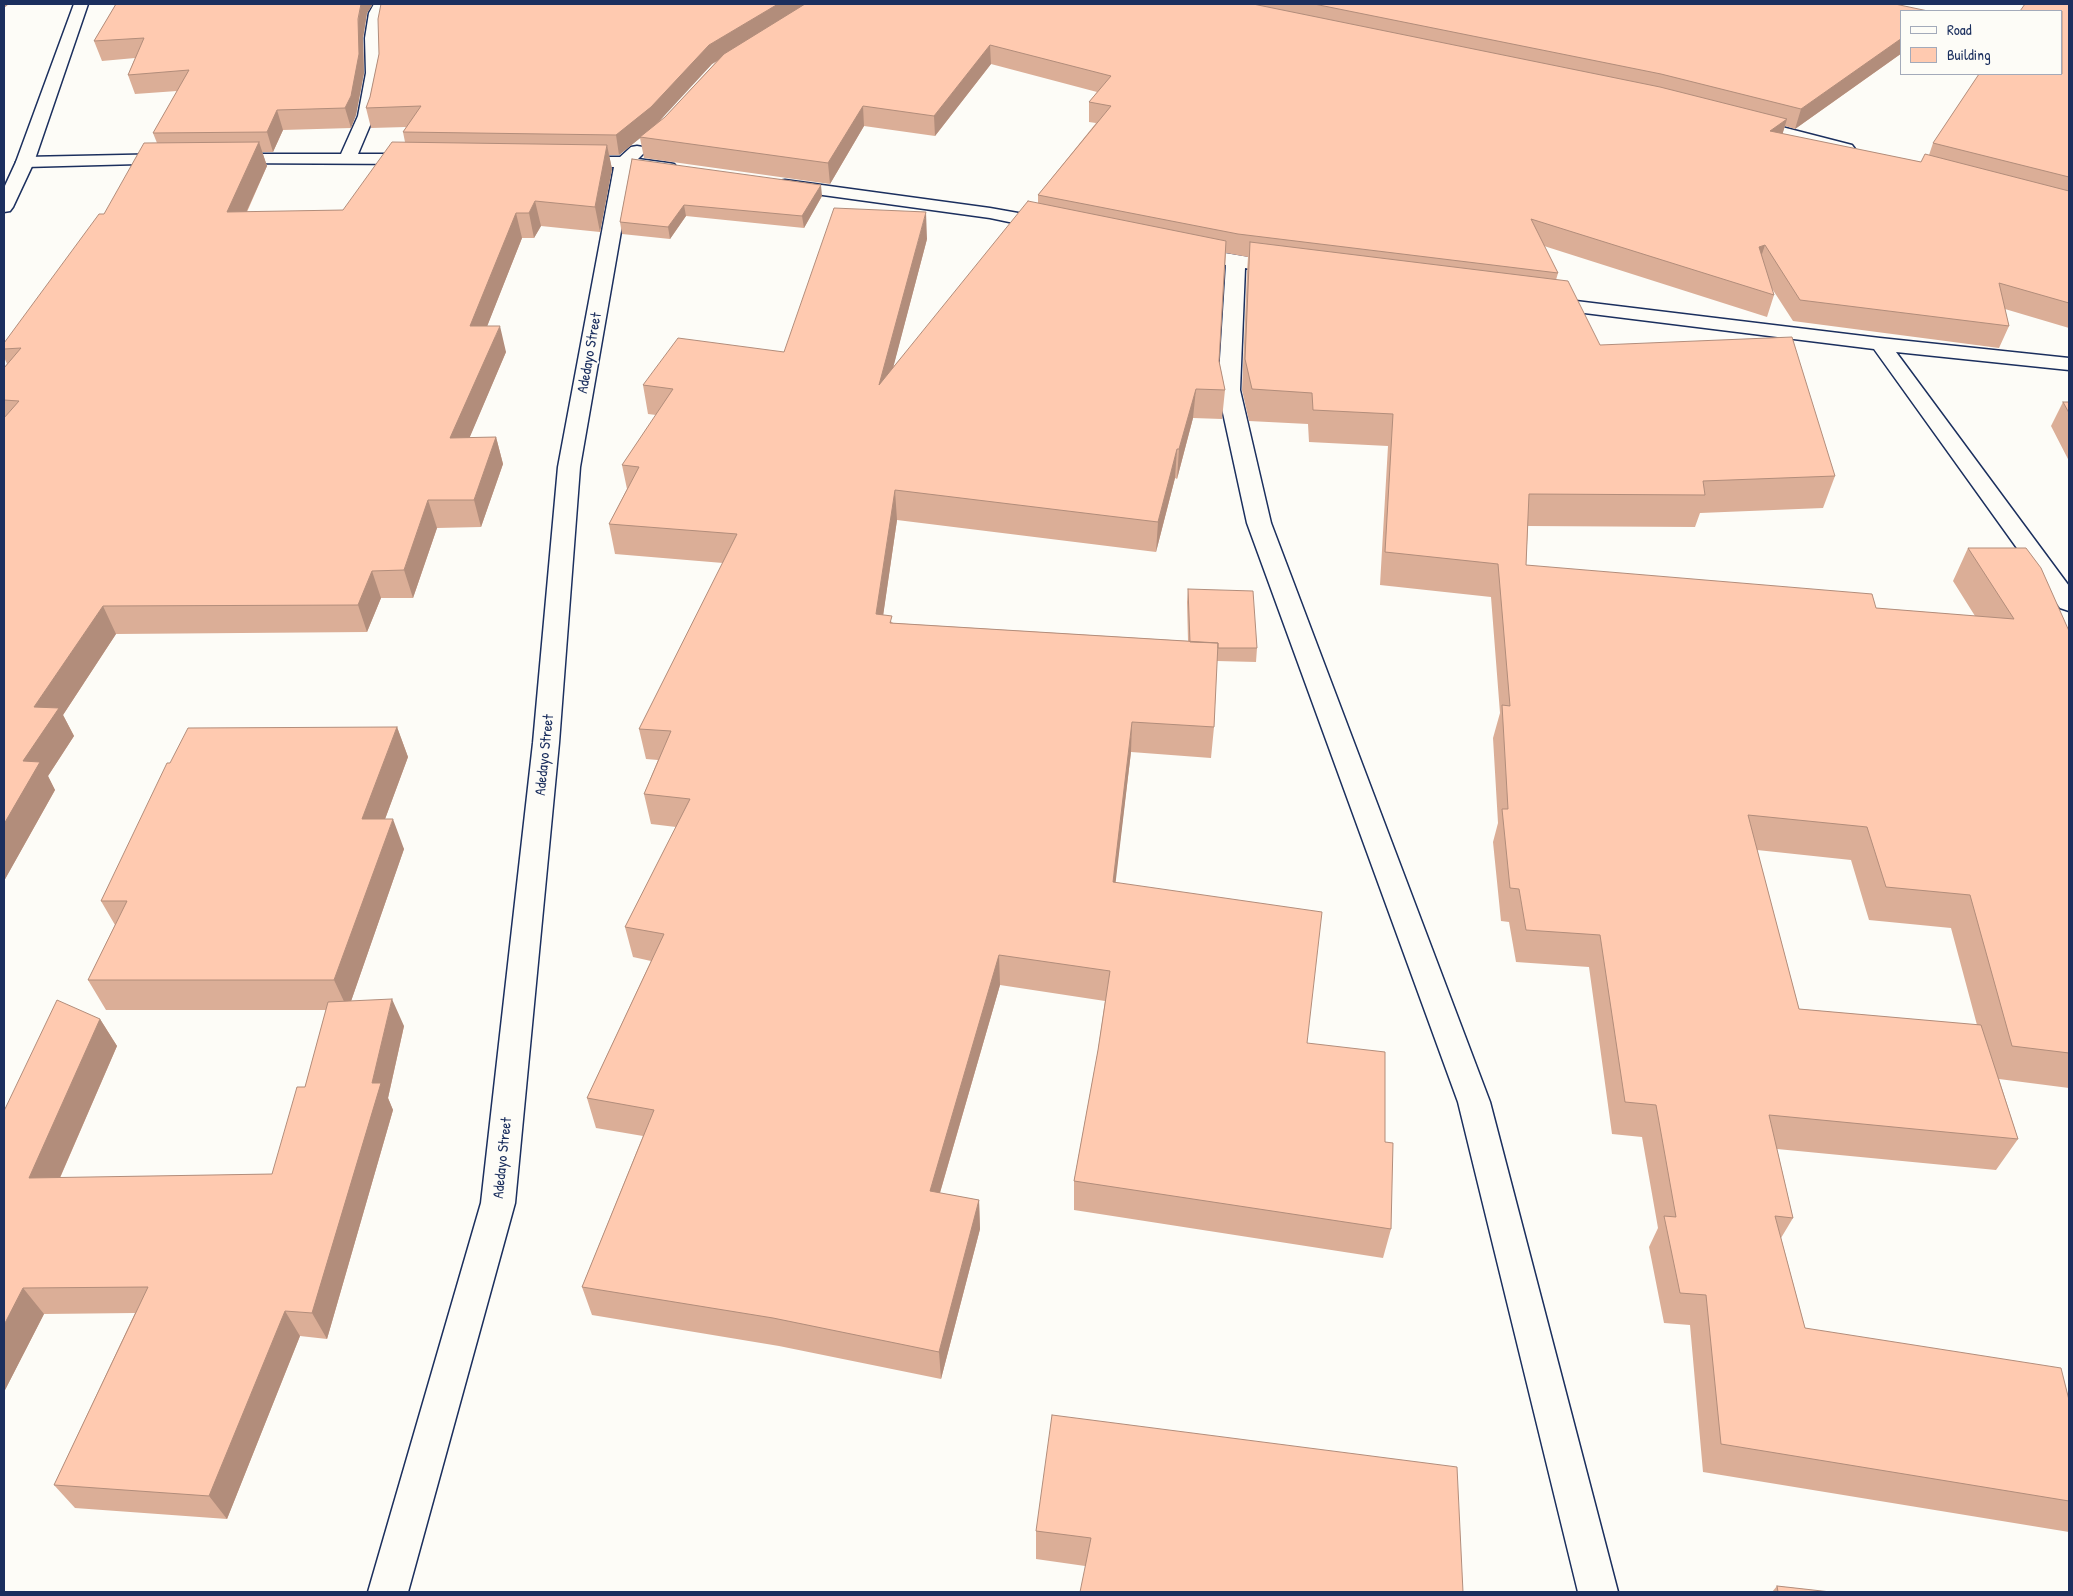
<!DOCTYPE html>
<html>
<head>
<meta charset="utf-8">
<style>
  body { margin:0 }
  #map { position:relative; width:2073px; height:1596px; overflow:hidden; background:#fdfcf7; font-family:"Patrick Hand",sans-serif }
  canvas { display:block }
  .frame { position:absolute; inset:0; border:5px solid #1b2f5e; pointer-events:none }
  .legend { position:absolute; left:1900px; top:10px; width:162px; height:65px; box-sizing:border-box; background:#fdfcf7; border:1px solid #a3aaba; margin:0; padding:6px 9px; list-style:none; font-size:15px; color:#1b2f5e }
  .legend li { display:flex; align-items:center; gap:10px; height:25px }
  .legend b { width:25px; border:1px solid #a3aaba }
</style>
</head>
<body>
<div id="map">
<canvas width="2073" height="1596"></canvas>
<div class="frame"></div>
<ul class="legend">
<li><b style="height:6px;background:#fdfcf7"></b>Road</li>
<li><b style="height:14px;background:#ffcab0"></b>Building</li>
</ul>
</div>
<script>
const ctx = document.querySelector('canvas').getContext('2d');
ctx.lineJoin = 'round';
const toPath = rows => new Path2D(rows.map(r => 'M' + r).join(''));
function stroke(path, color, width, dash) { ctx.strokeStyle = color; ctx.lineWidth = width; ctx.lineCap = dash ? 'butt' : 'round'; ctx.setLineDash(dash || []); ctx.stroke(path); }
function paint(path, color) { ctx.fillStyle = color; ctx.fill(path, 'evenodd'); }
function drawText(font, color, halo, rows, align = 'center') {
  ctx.font = font + ' "Patrick Hand",sans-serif'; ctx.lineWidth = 4; ctx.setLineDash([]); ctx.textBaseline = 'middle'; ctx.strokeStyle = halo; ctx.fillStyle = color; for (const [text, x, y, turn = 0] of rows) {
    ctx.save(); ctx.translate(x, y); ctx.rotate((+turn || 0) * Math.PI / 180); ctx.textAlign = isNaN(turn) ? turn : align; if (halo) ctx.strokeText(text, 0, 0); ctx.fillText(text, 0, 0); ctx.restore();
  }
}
const minor = toPath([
  [374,4,388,4,385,13,381,38,382,73,374,116,358,154,416,154,422,155,425,159,422,163,416,164,221,163,218,159,221,155,227,154,341,154,358,116,366,73,365,38,369,13,374,4],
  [1747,118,1852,145,1855,149,1852,153,1846,154,1741,127,1739,123,1741,119,1747,118],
  [637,146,643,147,646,151,638,159,668,163,674,164,677,168,674,172,668,173,632,168,580,467,559,743,515,1203,408,1592,368,1592,481,1203,533,743,558,467,614,167,574,167,568,166,565,162,568,158,574,157,620,157,631,147,637,146],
  [171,154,177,155,180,159,177,163,25,167,19,166,16,162,19,158,25,157,171,154],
  [785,180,990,208,1052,219,1059,221,1061,225,1059,229,1052,231,990,218,779,189,776,185,779,181,785,180],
  [1189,247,1285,263,1292,265,1295,269,1292,273,1285,275,1245,268,1240,390,1271,523,1490,1102,1618,1592,1578,1592,1458,1102,1247,523,1218,390,1226,265,1182,257,1180,253,1182,249,1189,247],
  [1543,297,1880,338,2069,358,2069,370,1896,352,2069,586,2069,611,2060,608,1874,349,1536,307,1533,303,1536,299,1543,297]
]);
const secondary = toPath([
  [74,4,88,4,34,162,13,207,10,211,4,212,4,188,16,162,74,4]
]);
stroke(minor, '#1b2f5e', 3);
stroke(secondary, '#1b2f5e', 3);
paint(minor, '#fdfcf7');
paint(secondary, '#fdfcf7');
paint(toPath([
  [116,4,373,4,367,13,363,38,364,73,356,115,351,128,283,130,273,152,262,152,267,166,247,212,343,210,405,142,403,132,406,127,371,128,366,108,370,97,379,54,381,4,1895,4,1902,11,1902,53,1795,129,1785,126,1782,134,1921,162,1929,155,1933,143,2069,4,2069,328,2005,309,2009,326,1999,348,1793,321,1771,287,1774,295,1767,317,1544,246,1558,273,1556,280,1600,345,1835,476,1823,508,1700,513,1695,527,1528,526,1526,565,1876,608,1975,616,1953,581,1968,548,2069,631,2069,1088,1999,1079,2018,1139,1996,1170,1777,1149,1793,1218,1781,1238,1805,1328,2069,1400,2069,1532,1703,1472,1690,1325,1664,1323,1649,1247,1658,1228,1642,1137,1612,1134,1589,967,1516,962,1509,922,1501,921,1493,842,1498,823,1493,738,1500,713,1491,597,1380,585,1388,446,1309,442,1308,424,1249,421,1242,390,1247,272,1248,257,1226,253,1219,361,1225,390,1222,419,1193,418,1177,479,1175,478,1156,552,897,520,883,615,893,623,1188,641,1187,602,1188,589,1257,648,1256,662,1217,661,1214,727,1211,758,1131,752,1115,882,1307,1043,1385,1142,1391,1229,1383,1258,1074,1210,1074,1181,1098,1050,1105,1001,1000,985,940,1193,979,1200,980,1229,941,1379,779,1346,592,1315,582,1287,643,1136,596,1128,587,1098,651,961,633,957,625,927,676,827,651,824,644,794,658,760,646,759,639,729,723,563,615,554,609,524,627,489,622,465,656,415,648,414,643,385,784,352,927,239,893,367,1038,203,1038,195,1096,123,1089,122,1089,102,1097,92,991,64,935,136,864,126,830,184,644,158,640,138,619,155,609,155,612,169,600,232,541,226,534,238,522,238,487,326,506,352,469,438,496,437,503,464,481,527,437,528,413,598,381,598,367,632,116,634,63,715,74,736,48,776,55,790,4,881,4,368,7,364,4,357,4,343,104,214,157,143,153,133,177,91,135,94,128,75,135,58,102,61,94,41],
  [717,61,665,117,654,126,712,64],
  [1757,850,1851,860,1869,920,1951,928,1977,1025,1799,1009],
  [632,159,822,196,804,228,686,216,670,239,622,234,620,222],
  [2063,402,2069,402,2069,461,2051,426],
  [397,727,408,757,385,819,404,849,351,1001,404,1026,388,1098,393,1110,327,1339,300,1336,227,1519,75,1508,54,1485,135,1313,44,1314,4,1392,4,1111,100,1019,117,1046,60,1178,272,1174,305,1087,326,1010,106,1010,88,980,115,925,101,901,170,763],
  [1457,1467,1085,1566,1036,1559,1036,1531],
  [1777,1586,1831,1592,1772,1592]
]), '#dbae97');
paint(toPath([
  [4,4,9,4,4,8],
  [361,4,373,4,367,13,363,38,364,73,356,115,351,128,345,108],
  [778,4,810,4,712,64,654,127,619,155,616,135,709,45],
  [1902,38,1902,53,1795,129,1801,109],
  [990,45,991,64,935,136,934,116],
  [863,106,864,126,830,184,828,163],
  [277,110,283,130,273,152,267,132],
  [1787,119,1781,139,1770,131],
  [259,142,267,166,235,237,227,212],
  [607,145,612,169,600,232,595,207],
  [821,185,822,196,804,228,802,216],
  [535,201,541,226,534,238,529,213],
  [684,205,686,216,670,239,668,227],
  [926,212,927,239,881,414,879,385],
  [516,213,522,238,477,352,470,326],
  [1765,245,1758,266,1759,247],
  [500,326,506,352,458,465,450,438],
  [1196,389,1193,418,1177,479,1179,449],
  [496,437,503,464,481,527,474,500],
  [1177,449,1175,478,1156,552,1158,522],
  [895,490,897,520,879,644,876,614],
  [428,500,437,528,413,598,404,570],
  [372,571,381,598,367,632,358,605],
  [103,606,116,634,63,715,74,736,48,776,55,790,4,881,4,824,23,761,34,707],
  [1132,722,1131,752,1112,913,1113,882],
  [397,727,408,757,374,849,362,819],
  [393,819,404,849,348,1010,334,980],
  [999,955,1000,985,932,1220,930,1191],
  [392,999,404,1026,388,1098,393,1110,327,1339,312,1313,372,1083],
  [100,1019,117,1046,48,1205,29,1178],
  [979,1200,980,1229,941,1379,939,1352],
  [23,1288,44,1314,4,1392,4,1325],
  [285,1311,300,1336,227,1519,209,1496]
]), '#b28d7b');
const building = toPath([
  [116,4,361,4,358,19,359,54,351,96,345,108,277,110,267,132,153,133,189,70,128,75,144,38,94,41,116,4],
  [381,4,778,4,709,45,651,107,616,135,403,132,421,106,366,108,370,97,379,54,378,19,381,4],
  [805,4,1253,4,1660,87,1787,119,1770,131,1921,162,1925,154,2069,191,2069,303,1999,283,2009,326,1800,300,1765,245,1759,247,1774,295,1531,219,1558,273,1238,234,1038,195,1111,106,1089,102,1111,76,990,45,934,116,863,106,828,163,640,137,665,117,724,54,805,4],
  [1314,4,1895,4,1928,11,1902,11,1902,38,1801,109,1661,74,1314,4],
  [2025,4,2069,4,2069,177,1933,143,1979,74,2062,74,2062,11,2020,11,2025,4],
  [259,142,227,212,343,210,392,142,607,145,595,207,535,201,529,213,516,213,470,326,500,326,450,438,496,437,474,500,428,500,404,570,372,571,358,605,103,606,34,707,59,708,23,761,40,762,4,824,4,418,19,401,4,400,4,368,21,348,4,349,4,343,99,214,104,214,144,143,259,142],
  [632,159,821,185,802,216,684,205,668,227,620,222,632,159],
  [1028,201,1226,241,1219,361,1225,390,1196,389,1179,449,1177,449,1158,522,895,490,876,614,892,616,890,623,1218,643,1214,727,1132,722,1113,882,1322,912,1307,1043,1385,1052,1385,1142,1393,1143,1391,1229,1074,1181,1098,1050,1110,971,999,955,930,1191,979,1200,939,1352,773,1318,582,1287,654,1110,587,1098,664,934,625,927,690,799,644,794,671,731,639,729,737,534,609,524,639,467,622,465,673,389,643,385,678,338,784,352,834,208,926,212,879,385,1028,201],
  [1250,242,1568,281,1600,345,1792,337,1835,476,1703,481,1705,495,1529,494,1526,565,1872,594,1876,608,2014,619,1968,548,2026,548,2041,568,2069,631,2069,1053,2012,1046,1970,895,1886,887,1867,827,1748,815,1799,1009,1981,1025,2018,1139,1769,1115,1793,1218,1775,1216,1805,1328,2061,1368,2069,1400,2069,1501,1721,1444,1706,1295,1680,1293,1664,1216,1676,1217,1656,1105,1625,1102,1600,935,1526,930,1519,889,1510,888,1502,809,1508,809,1502,705,1510,706,1498,564,1385,552,1393,414,1313,410,1312,393,1252,389,1245,359,1250,242],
  [2063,402,2069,402,2069,413,2063,402],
  [1188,589,1253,591,1257,648,1218,648,1218,643,1190,642,1188,589],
  [397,727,362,819,393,819,334,980,88,980,127,901,101,901,167,763,170,763,188,728,397,727],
  [392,999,372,1083,381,1083,312,1313,285,1311,209,1496,54,1485,148,1287,23,1288,4,1325,4,1111,57,1000,100,1019,29,1178,272,1174,297,1087,305,1087,328,1002,392,999],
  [1052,1415,1457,1467,1463,1592,1080,1592,1091,1538,1036,1531,1052,1415],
  [1777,1586,1831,1592,1778,1592,1777,1586]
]);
paint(building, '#ffcab0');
stroke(building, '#b28d7b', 1);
drawText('15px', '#1b2f5e', '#fdfcf7', [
  ["Adedayo Street",590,353,-80],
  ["Adedayo Street",545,755,-84],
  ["Adedayo Street",503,1158,-84]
]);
</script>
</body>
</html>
